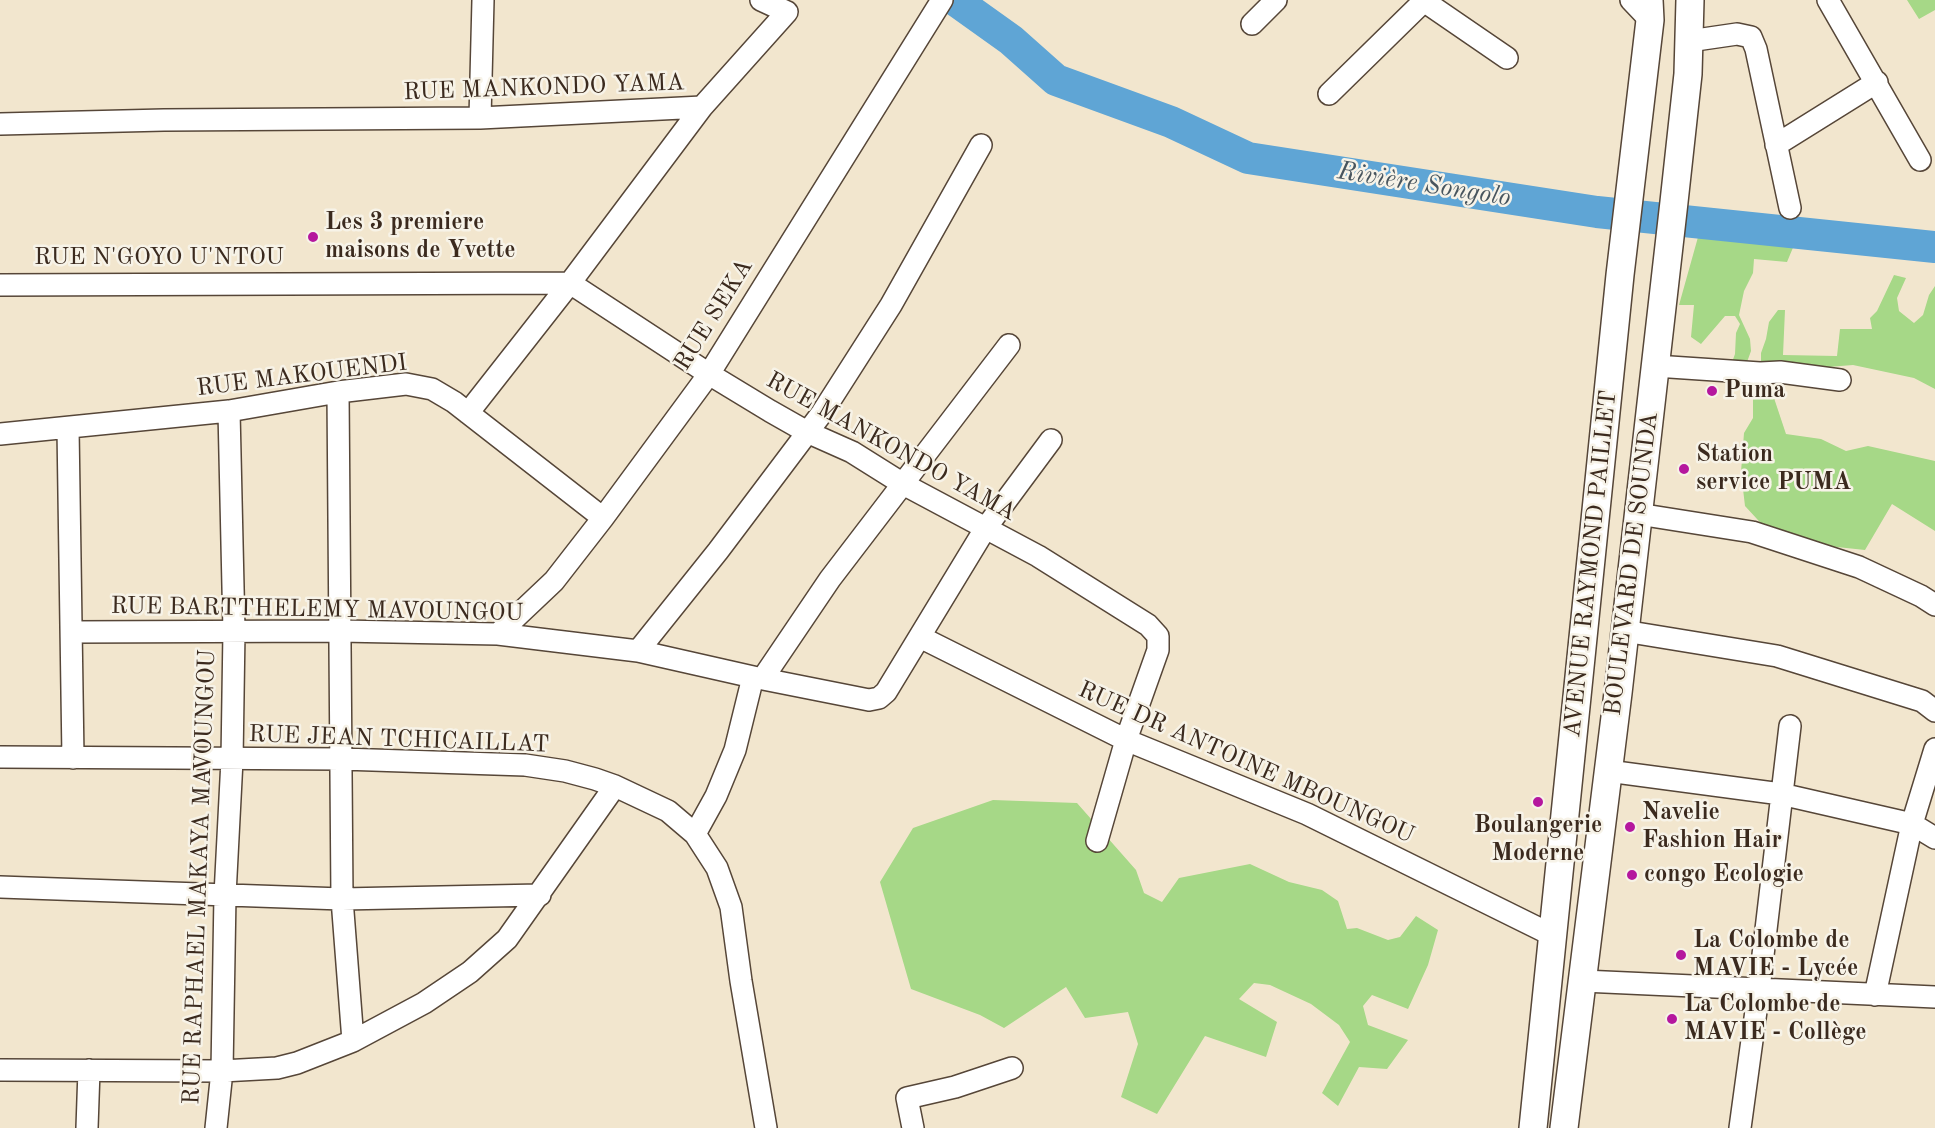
<!DOCTYPE html>
<html>
<head>
<meta charset="utf-8">
<style>
  body { margin:0 }
  canvas { display:block; background:#f2e6ce }
</style>
</head>
<body>
<canvas width="1935" height="1128"></canvas>
<script>
const ctx = document.querySelector('canvas').getContext('2d');
ctx.lineJoin = 'round';
function paint(path, color) { ctx.fillStyle = color; ctx.fill(path, 'evenodd'); }
const toPath = rows => new Path2D(rows.map(r => 'M' + r).join(''));
function stroke(path, color, width, dash) { ctx.strokeStyle = color; ctx.lineWidth = width; ctx.lineCap = dash ? 'butt' : 'round'; ctx.setLineDash(dash || []); ctx.stroke(path); }
function drawText(font, color, halo, rows, align = 'center') {
  ctx.font = font + ' "Old Standard TT",serif'; ctx.lineWidth = 5; ctx.setLineDash([]); ctx.textBaseline = 'middle'; ctx.strokeStyle = halo; ctx.fillStyle = color; for (const [text, x, y, turn = 0] of rows) {
    ctx.save(); ctx.translate(x, y); ctx.rotate((+turn || 0) * Math.PI / 180); ctx.textAlign = isNaN(turn) ? turn : align; if (halo) ctx.strokeText(text, 0, 0); ctx.fillText(text, 0, 0); ctx.restore();
  }
}
paint(toPath([
  [1907,0,1935,0,1935,10,1919,19],
  [1700,230,1797,238,1787,262,1754,259,1753,273,1744,291,1739,315,1750,339,1751,351,1747,362,1731,365,1735,354,1736,333,1740,324,1735,316,1725,316,1701,344,1691,337,1694,305,1679,305],
  [1894,275,1906,278,1897,298,1899,311,1914,323,1923,315,1929,295,1935,286,1935,389,1914,378,1853,365,1816,368,1761,362,1761,353,1766,339,1769,322,1778,310,1785,310,1783,355,1837,356,1840,329,1872,329,1870,318,1877,311],
  [1753,379,1774,398,1786,434,1821,439,1846,451,1868,446,1935,461,1935,531,1892,504,1865,550,1809,544,1769,532,1745,506,1741,472,1744,433,1753,418],
  [993,800,1077,803,1136,870,1144,893,1162,902,1179,878,1250,864,1289,882,1322,890,1338,901,1347,929,1357,928,1388,940,1400,937,1416,916,1438,930,1428,965,1408,1009,1372,995,1363,1006,1368,1025,1408,1040,1387,1069,1359,1067,1338,1106,1322,1093,1350,1042,1339,1025,1311,1004,1270,985,1254,983,1239,999,1277,1022,1266,1057,1205,1036,1157,1114,1121,1097,1138,1044,1128,1012,1085,1018,1066,987,1004,1028,980,1015,911,989,880,882,913,828]
]), '#a6d887');
stroke(toPath([
  [955,0,1011,40,1056,80,1171,122,1248,158,1597,212,1935,247]
]), '#5fa5d5', 32);
const minor = toPath([
  [1631,0,1650,20],
  [1828,0,1920,160],
  [1424,1,1507,58],
  [1252,24,1276,0],
  [1689,41,1737,34,1751,37,1756,49,1790,208],
  [1329,94,1425,0],
  [480,118,483,0],
  [0,124,164,120,480,118,702,107],
  [1776,145,1877,82],
  [570,283,709,374,770,411,807,432,852,452,903,484,1038,556,1148,625,1158,636,1158,650,1126,740,1097,841],
  [0,285,570,283],
  [1655,366,1760,373,1780,372,1840,380],
  [338,392,342,899,353,1041],
  [468,413,570,283,702,107,787,12,761,0],
  [68,428,73,758],
  [0,434,229,411,338,392,406,384,432,389,454,402,603,518],
  [1638,514,1752,532,1859,567,1921,596,1935,605],
  [1624,631,1777,656,1922,701,1935,711],
  [72,632,340,631,498,634,638,651,753,677,869,700,879,698,886,692,985,529,1051,440],
  [498,634,554,581,603,518,709,374,942,0],
  [920,637,1126,740,1307,814,1552,935],
  [638,651,718,551,822,413,891,305,981,145],
  [763,678,830,579,1009,345],
  [0,757,342,759,525,765,565,771,595,779,615,786,668,811,695,834,717,868,731,907,741,981,766,1128],
  [1608,771,1781,794,1912,824,1935,838],
  [695,834,716,796,735,750,753,677],
  [0,887,342,899,540,895],
  [1583,981,1935,997],
  [1875,995,1912,824,1935,749],
  [0,1070,222,1071,277,1068,297,1063,353,1041,424,1003,470,972,507,939,615,786],
  [87,1128,89,1070],
  [216,1128,222,1071,225,895,232,760,234,631,229,411],
  [913,1128,907,1098,955,1087,1012,1068],
  [1740,1128,1759,989,1790,726]
]);
const major = toPath([
  [1533,1128,1620,275,1650,20,1649,0],
  [1564,1128,1618,693,1674,202,1688,74,1690,0]
]);
stroke(minor, '#564638', 24);
stroke(major, '#564638', 30);
stroke(minor, '#fff', 21);
stroke(major, '#fff', 27);
for (const [x, y, r, color] of [
  [313,237,6,"#b5179e"],
  [1712,391,6,"#b5179e"],
  [1684,469,6,"#b5179e"],
  [1538,802,6,"#b5179e"],
  [1630,827,6,"#b5179e"],
  [1632,875,6,"#b5179e"],
  [1681,955,6,"#b5179e"],
  [1672,1019,6,"#b5179e"]
]) { const dot = new Path2D(); dot.arc(x, y, r, 0, 2 * Math.PI); ctx.fillStyle = color; ctx.fill(dot); stroke(dot, '#f7f3e8', 2); }
drawText('24px', '#3b2a1e', '#f7f3e8', [
  ["RUE MANKONDO YAMA",544,88,-2],
  ["RUE N'GOYO U'NTOU",159,258],
  ["RUE SEKA",714,315,-58],
  ["RUE MAKOUENDI",302,376,-7],
  ["RUE MANKONDO YAMA",891,447,29],
  ["AVENUE RAYMOND PAILLET",1591,564,-84],
  ["BOULEVARD DE SOUNDA",1632,564,-83],
  ["RUE BARTTHELEMY MAVOUNGOU",317,610,1],
  ["RUE JEAN TCHICAILLAT",399,740,2],
  ["RUE DR ANTOINE MBOUNGOU",1246,763,24],
  ["RUE RAPHAEL MAKAYA MAVOUNGOU",200,877,-88]
]);
drawText('bold 24px', '#3b2a1e', '#f7f3e8', [
  ["Les 3 premiere",325,223],
  ["maisons de Yvette",325,251],
  ["Puma",1724,391],
  ["Station",1696,455],
  ["service PUMA",1696,483],
  ["Navelie",1642,813],
  ["Fashion Hair",1642,841],
  ["Boulangerie",1538,826,"center"],
  ["Moderne",1538,854,"center"],
  ["congo Ecologie",1644,875],
  ["La Colombe de",1693,941],
  ["MAVIE - Lycée",1693,969],
  ["La Colombe de",1684,1005],
  ["MAVIE - Collège",1684,1033]
], 'left');
drawText('italic 26px', '#48555e', '#f7f3e8', [
  ["Rivière Songolo",1424,185,9]
]);
</script>
</body>
</html>
